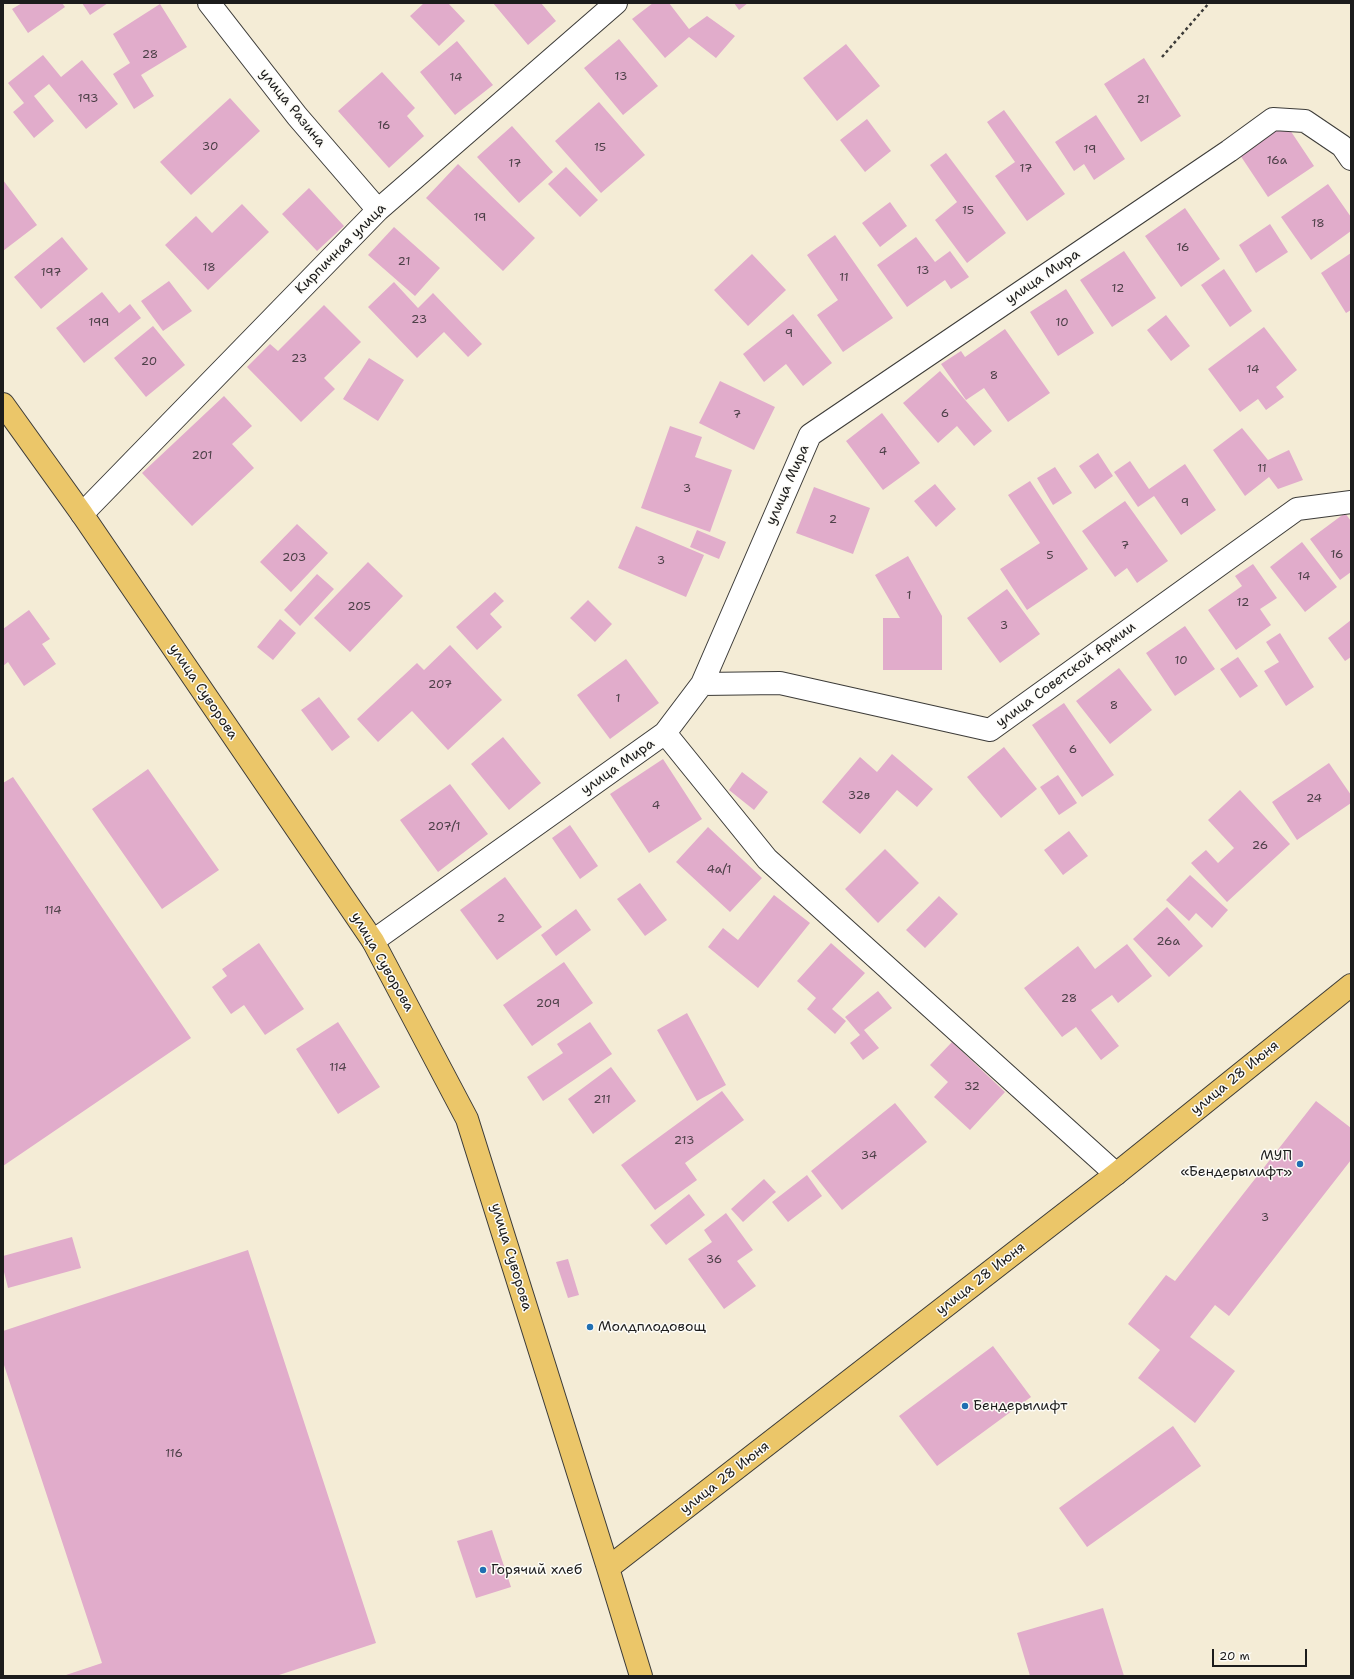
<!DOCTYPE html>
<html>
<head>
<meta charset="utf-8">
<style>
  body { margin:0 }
  #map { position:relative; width:1354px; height:1679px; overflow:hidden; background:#f4ecd6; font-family:"Shantell Sans",sans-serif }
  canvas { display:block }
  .frame { position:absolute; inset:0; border:4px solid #1c1c1c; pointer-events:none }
  .scale { position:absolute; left:1212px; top:1649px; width:95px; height:18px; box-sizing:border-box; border:2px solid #1c1c1c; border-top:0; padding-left:5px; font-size:12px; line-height:14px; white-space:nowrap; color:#1c1c1c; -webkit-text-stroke:3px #fdfcf7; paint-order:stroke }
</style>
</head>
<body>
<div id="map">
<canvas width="1354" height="1679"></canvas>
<div class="frame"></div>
<div class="scale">20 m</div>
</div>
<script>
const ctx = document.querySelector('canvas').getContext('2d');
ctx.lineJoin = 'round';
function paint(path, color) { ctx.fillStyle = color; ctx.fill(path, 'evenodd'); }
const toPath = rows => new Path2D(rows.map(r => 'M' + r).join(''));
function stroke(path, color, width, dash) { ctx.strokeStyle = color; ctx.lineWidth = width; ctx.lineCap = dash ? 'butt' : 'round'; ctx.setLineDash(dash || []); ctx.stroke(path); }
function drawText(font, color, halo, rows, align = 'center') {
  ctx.font = font + ' "Shantell Sans",sans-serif'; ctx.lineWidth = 3; ctx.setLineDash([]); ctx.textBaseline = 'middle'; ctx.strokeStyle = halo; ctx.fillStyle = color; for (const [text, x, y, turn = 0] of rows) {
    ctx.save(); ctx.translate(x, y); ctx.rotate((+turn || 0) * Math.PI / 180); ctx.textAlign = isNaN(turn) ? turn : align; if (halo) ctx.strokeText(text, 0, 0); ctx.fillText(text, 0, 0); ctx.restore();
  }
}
paint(toPath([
  [22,3,62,3,65,7,28,33,12,9],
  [82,3,108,3,90,15],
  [424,3,448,3,465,21,439,46,410,16],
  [493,3,541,3,556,21,528,45],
  [653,3,669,3,689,29,707,16,735,36,716,58,689,37,665,58,632,19],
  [734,3,748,3,739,10],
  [160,4,187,47,141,75,154,96,134,109,113,74,130,63,113,34],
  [619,39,658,86,623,115,584,68],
  [457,41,493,85,455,115,420,72],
  [846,44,880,86,837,121,803,78],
  [43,55,61,77,82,60,118,104,86,129,49,84,34,96,54,121,34,138,13,112,24,103,8,83],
  [1144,58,1181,116,1141,142,1104,84],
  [382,72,415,108,407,116,424,136,389,168,338,111],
  [230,98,260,131,191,195,160,162],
  [599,102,645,155,601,193,555,141],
  [1004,110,1065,194,1027,221,995,176,1015,162,987,122],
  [1096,115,1125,159,1094,180,1084,164,1074,171,1055,142],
  [867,119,891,151,865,172,840,140],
  [1286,124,1314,166,1268,197,1240,155],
  [512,126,553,172,519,203,477,157],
  [946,153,1006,233,967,263,935,220,957,202,930,165],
  [458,164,535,238,503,271,426,198],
  [566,167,598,200,580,217,548,184],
  [3,180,37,225,3,251],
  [1328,184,1351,217,1351,231,1311,260,1281,217],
  [309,188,344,226,317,251,282,214],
  [890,202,907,226,880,247,862,223],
  [242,204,269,232,208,290,165,245,196,216,212,233],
  [1185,208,1220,259,1181,287,1145,236],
  [1270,224,1288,252,1256,273,1239,245],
  [394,227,440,268,415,296,368,255],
  [835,235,893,318,843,352,817,315,838,300,807,255],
  [62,237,88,269,41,309,14,277],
  [916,237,935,262,950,251,969,277,951,289,945,280,907,307,877,265],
  [1124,251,1156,298,1112,327,1080,280],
  [1351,253,1351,310,1346,313,1321,273],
  [752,254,786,290,748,326,714,290],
  [1224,269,1252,311,1230,327,1201,285],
  [169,281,192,311,163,331,141,301],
  [394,282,418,308,433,293,482,344,468,357,444,332,417,358,368,307],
  [1066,289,1094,333,1058,356,1030,312],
  [102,292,119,313,130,304,141,318,84,363,56,328],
  [324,305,361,342,324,378,335,389,301,422,247,367,270,344,278,351],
  [793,314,832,363,803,386,786,364,764,382,743,354],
  [1166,315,1190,346,1171,361,1147,330],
  [153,326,185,365,146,397,114,358],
  [1264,327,1297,370,1276,387,1284,397,1266,410,1258,399,1240,412,1208,369],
  [1005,329,1050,393,1008,422,984,388,966,400,941,364,961,351,965,357],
  [369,358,404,380,378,421,343,399],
  [940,371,992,431,974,446,957,426,938,443,903,403],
  [720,381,775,407,754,450,699,423],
  [224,396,252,426,232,444,254,468,192,526,142,473],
  [882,413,920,463,883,490,846,441],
  [670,426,702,437,695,457,732,470,710,532,641,508],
  [1242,428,1268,460,1289,450,1303,480,1278,489,1269,477,1245,496,1213,450],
  [1098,453,1113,476,1095,489,1079,466],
  [1130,461,1149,489,1185,464,1216,510,1181,535,1154,496,1138,507,1114,472],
  [1055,467,1072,493,1053,505,1037,478],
  [1030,481,1088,569,1027,610,1000,569,1040,543,1008,495],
  [935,484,956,509,936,527,914,501],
  [814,487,870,508,853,554,796,533],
  [1125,501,1168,561,1137,583,1127,568,1115,577,1082,531],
  [1345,513,1351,521,1351,572,1340,580,1310,539],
  [297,524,328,553,291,592,260,562],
  [636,526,704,555,686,597,618,568],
  [697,530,726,542,719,559,690,547],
  [1302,542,1337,587,1305,612,1270,567],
  [908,556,942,616,942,670,883,670,883,618,900,618,875,575],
  [368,562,403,596,350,652,314,618],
  [1253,564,1277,598,1260,609,1271,625,1236,650,1208,610,1242,586,1235,576],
  [317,574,334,589,300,626,284,610],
  [1007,589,1040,634,1000,663,967,618],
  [495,592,504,601,490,614,502,627,477,650,456,627],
  [588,600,612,624,595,642,570,618],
  [29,610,50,639,42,644,56,664,24,686,8,662,3,666,3,629],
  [280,619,296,633,273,660,257,647],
  [1351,620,1351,657,1345,661,1328,638],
  [1185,626,1215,669,1175,696,1146,653],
  [1280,633,1314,687,1286,706,1264,671,1279,662,1266,642],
  [450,645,502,700,448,750,412,711,378,742,357,719,417,663,424,670],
  [1238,657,1258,686,1240,698,1220,669],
  [626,659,659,703,610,739,577,695],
  [1119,668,1152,710,1110,744,1076,701],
  [319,697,350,737,332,751,301,710],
  [1064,703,1114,775,1082,797,1032,725],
  [503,737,541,783,509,810,471,764],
  [1004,747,1037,789,1001,818,967,777],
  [892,754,933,789,917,807,897,790,860,834,822,802,860,757,877,772],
  [663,759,702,819,649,853,610,794],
  [1329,763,1351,795,1351,803,1297,840,1272,802],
  [148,769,219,870,162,909,92,809],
  [742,772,768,792,754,810,729,790],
  [1058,775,1077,803,1059,815,1040,787],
  [13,777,191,1038,3,1166,3,783],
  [450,784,488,834,438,872,400,820],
  [1240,790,1290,844,1227,902,1191,863,1206,850,1218,863,1234,848,1208,820],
  [570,825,598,866,580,879,552,838],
  [708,827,762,878,730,912,676,862],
  [1069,831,1088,856,1063,875,1044,850],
  [885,849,919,883,878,923,845,889],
  [1190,875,1228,910,1212,928,1196,913,1189,921,1166,900],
  [505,877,542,927,497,960,460,910],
  [640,883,667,920,645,936,617,899],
  [774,895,810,923,758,988,708,947,723,928,738,940],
  [939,896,958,914,925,948,906,930],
  [1167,907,1203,946,1169,977,1133,939],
  [576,909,591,930,556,956,541,935],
  [259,943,304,1009,265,1035,244,1005,231,1014,212,987,227,976,222,969],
  [831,943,865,973,832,1009,846,1021,835,1034,807,1009,816,998,797,981],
  [1127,944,1152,976,1118,1003,1112,995,1091,1010,1119,1046,1101,1060,1076,1027,1062,1037,1024,988,1078,946,1095,969],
  [564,962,593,1003,532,1046,503,1005],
  [878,991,892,1008,864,1030,879,1048,863,1060,850,1043,860,1035,845,1017],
  [687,1013,726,1085,697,1101,657,1030],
  [338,1022,380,1087,338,1114,296,1049],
  [590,1022,612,1054,543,1101,527,1077,563,1053,557,1044],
  [952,1042,1005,1092,970,1130,934,1097,948,1082,930,1065],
  [611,1067,636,1101,593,1134,568,1099],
  [722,1091,744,1120,685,1163,697,1180,655,1210,621,1165],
  [1316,1101,1351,1128,1351,1160,1229,1316,1215,1305,1190,1337,1235,1371,1195,1423,1138,1378,1160,1350,1128,1324,1166,1275,1175,1281],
  [895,1103,927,1142,842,1210,811,1171],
  [807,1175,822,1196,788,1222,772,1202],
  [764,1179,776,1192,743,1222,731,1209],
  [689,1194,705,1215,666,1245,650,1225],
  [726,1213,753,1250,737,1261,756,1286,724,1309,688,1259,712,1242,704,1230],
  [72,1237,81,1268,8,1288,3,1268,3,1256],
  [248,1250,376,1643,276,1676,63,1676,102,1663,3,1362,3,1331],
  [568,1259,579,1295,568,1298,556,1262],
  [993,1346,1031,1397,937,1466,899,1416],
  [1173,1426,1201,1466,1087,1547,1059,1508],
  [492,1530,511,1587,476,1598,457,1541],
  [1103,1608,1124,1676,1030,1676,1017,1633]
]), '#e1accb');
const minor = toPath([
  [209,3,297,116,378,210],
  [82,514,378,210,616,3],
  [702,684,780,683,990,730,1297,509,1351,502],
  [665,733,767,859,1116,1174],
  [373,941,665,733,702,684,810,435,1229,151,1273,119,1305,121,1342,146,1351,159]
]);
const major = toPath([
  [3,404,82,514,373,941,467,1119,608,1568,641,1676],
  [608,1568,1116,1174,1351,985]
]);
stroke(minor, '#3c3b38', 24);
stroke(major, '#3c3b38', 24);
stroke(toPath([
  [1162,57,1209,3]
]), '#3c3b38', 2.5, [3, 3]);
stroke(minor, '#fff', 22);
stroke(major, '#ebc669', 22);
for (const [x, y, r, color] of [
  [1300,1164,4,"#1f6fb2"],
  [590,1327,4,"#1f6fb2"],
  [965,1406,4,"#1f6fb2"],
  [483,1570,4,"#1f6fb2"]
]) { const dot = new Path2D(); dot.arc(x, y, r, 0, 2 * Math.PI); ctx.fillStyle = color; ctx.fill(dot); stroke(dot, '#fdfcf7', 1.5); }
drawText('12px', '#4d4048', null, [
  ["28",150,55],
  ["13",621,77],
  ["14",456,78],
  ["193",88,99],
  ["21",1143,100],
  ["16",384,126],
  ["30",210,147],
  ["15",600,148],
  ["19",1090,150],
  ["16а",1277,161],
  ["17",515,164],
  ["17",1026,169],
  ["15",968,211],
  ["19",480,218],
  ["18",1318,224],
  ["16",1183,248],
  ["21",404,262],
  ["18",209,268],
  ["13",923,271],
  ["197",51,273],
  ["11",844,278],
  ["12",1118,289],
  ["23",419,320],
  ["199",99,323],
  ["10",1062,323],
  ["9",789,334],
  ["23",299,359],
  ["20",149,362],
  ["14",1253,370],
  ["8",994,376],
  ["6",945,414],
  ["7",737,415],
  ["4",883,452],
  ["201",202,456],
  ["11",1262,469],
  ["3",687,489],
  ["9",1185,503],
  ["2",833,520],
  ["7",1125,546],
  ["16",1337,555],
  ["5",1050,556],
  ["203",294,558],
  ["3",661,561],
  ["14",1304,577],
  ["1",909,596],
  ["12",1243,603],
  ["205",359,607],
  ["3",1004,626],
  ["10",1181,661],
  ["207",440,685],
  ["1",618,699],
  ["8",1114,706],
  ["6",1073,750],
  ["32в",859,796],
  ["24",1314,799],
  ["4",656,806],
  ["207/1",444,827],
  ["26",1260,846],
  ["4а/1",719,870],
  ["114",53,911],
  ["2",501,919],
  ["26а",1168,942],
  ["28",1069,999],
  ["209",548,1004],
  ["114",338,1068],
  ["32",972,1087],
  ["211",602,1100],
  ["213",684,1141],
  ["34",869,1156],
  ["3",1265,1218],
  ["36",714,1260],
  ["116",174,1454]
]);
drawText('14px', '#1c1c1c', '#fdfcf7', [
  ["улица Разина",292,108,51],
  ["Кирпичная улица",341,249,-45],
  ["улица Мира",1043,277,-34],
  ["улица Мира",788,485,-66],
  ["улица Советской Армии",1066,675,-36],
  ["улица Суворова",203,692,56],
  ["улица Мира",618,767,-35],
  ["улица Суворова",382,962,60],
  ["улица 28 Июня",1235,1078,-39],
  ["улица Суворова",511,1257,73],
  ["улица 28 Июня",981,1279,-38],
  ["улица 28 Июня",725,1478,-38]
]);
drawText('14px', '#1c1c1c', '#fdfcf7', [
  ["МУП",1292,1156,"right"],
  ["«Бендерылифт»",1292,1172,"right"],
  ["Молдплодовощ",598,1327],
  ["Бендерылифт",973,1406],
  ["Горячий хлеб",491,1570]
], 'left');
</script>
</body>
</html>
